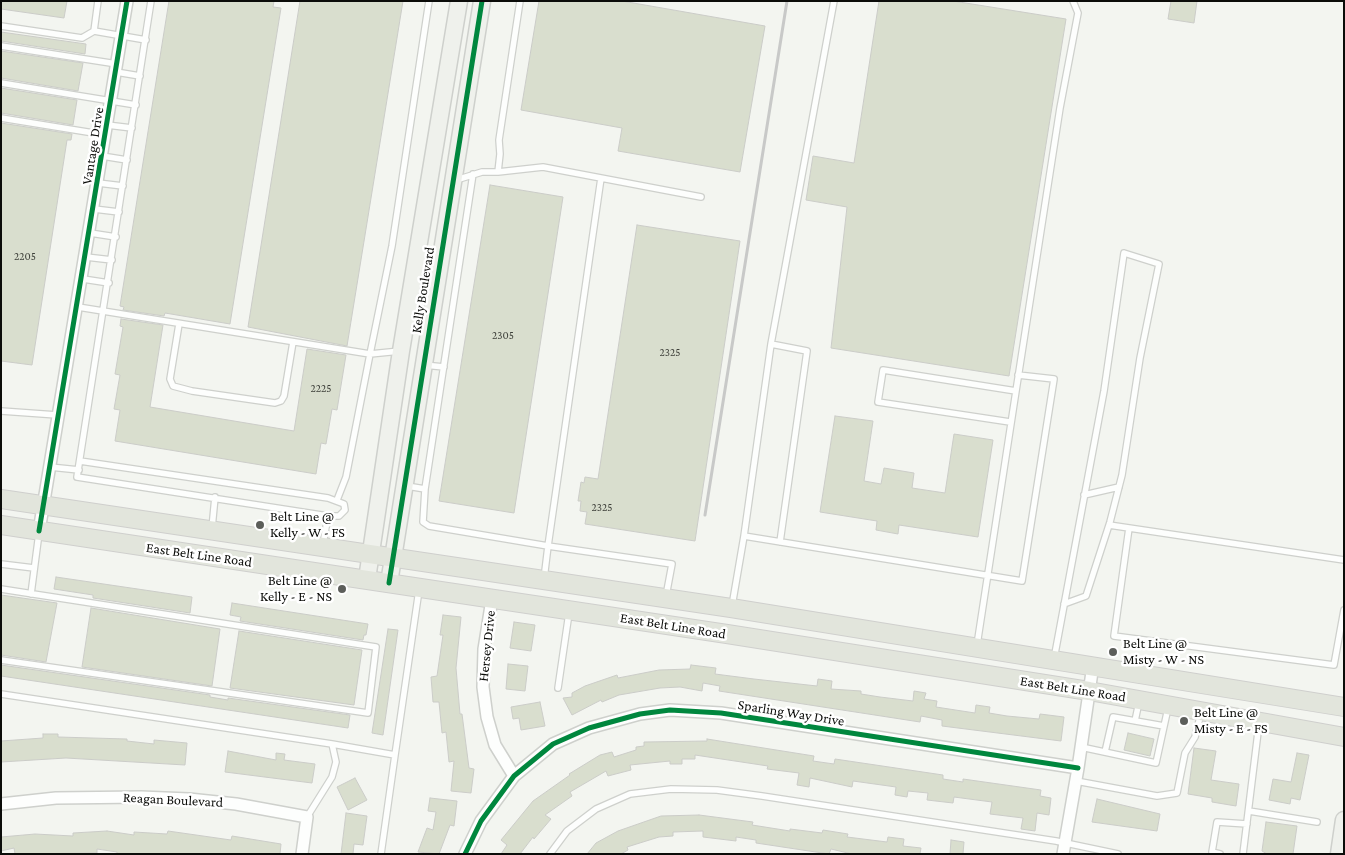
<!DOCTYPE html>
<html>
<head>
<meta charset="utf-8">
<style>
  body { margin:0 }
  #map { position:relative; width:1345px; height:855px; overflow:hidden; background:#f3f5f0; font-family:"Crimson Pro",serif }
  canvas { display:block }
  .frame { position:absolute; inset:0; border:2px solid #0b0c09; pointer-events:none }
</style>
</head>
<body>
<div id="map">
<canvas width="1345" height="855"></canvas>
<div class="frame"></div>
</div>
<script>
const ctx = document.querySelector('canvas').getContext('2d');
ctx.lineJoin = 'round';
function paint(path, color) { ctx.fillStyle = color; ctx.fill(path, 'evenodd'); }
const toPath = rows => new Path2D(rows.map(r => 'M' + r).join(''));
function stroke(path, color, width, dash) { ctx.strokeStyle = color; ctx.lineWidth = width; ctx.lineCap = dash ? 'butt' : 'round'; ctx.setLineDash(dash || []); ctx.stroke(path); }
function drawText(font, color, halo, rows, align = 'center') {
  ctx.font = font + ' "Crimson Pro",serif'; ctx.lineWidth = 5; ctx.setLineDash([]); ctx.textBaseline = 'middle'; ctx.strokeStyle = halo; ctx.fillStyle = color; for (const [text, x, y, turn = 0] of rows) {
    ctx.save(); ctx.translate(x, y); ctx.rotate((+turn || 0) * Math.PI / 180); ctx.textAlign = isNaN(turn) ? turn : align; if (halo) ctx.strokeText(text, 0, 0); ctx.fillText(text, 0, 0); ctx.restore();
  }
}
const building = toPath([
  [1,1,67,1,64,18,1,9,1,1],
  [169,1,274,1,273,7,281,8,230,324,165,313,164,316,123,310,124,307,120,306,169,1],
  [300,1,403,1,347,346,248,327,300,1],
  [539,1,622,1,765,26,740,172,618,151,622,128,521,110,539,1],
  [879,1,953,1,1066,19,1009,376,831,348,847,207,806,200,813,156,854,163,879,1],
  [1171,1,1197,1,1194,23,1168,19,1171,1],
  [1,32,86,44,85,54,1,41,1,32],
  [1,51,83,63,78,91,1,78,1,51],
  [1,88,77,100,73,125,1,113,1,88],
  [1,123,72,134,71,140,67,140,32,365,1,361,1,123],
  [490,185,563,197,514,513,439,501,490,185],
  [637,225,740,241,695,541,585,524,587,512,580,511,581,501,578,501,581,482,584,483,585,477,598,479,637,225],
  [121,319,163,325,150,407,294,431,307,349,346,355,337,410,332,409,326,444,321,443,316,474,115,441,120,410,114,409,120,375,115,374,123,327,120,326,121,319],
  [835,416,873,421,864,481,881,484,884,468,914,473,912,488,945,493,954,434,993,440,978,537,899,525,898,534,876,530,877,521,820,512,835,416],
  [56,577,192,597,190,613,93,598,93,595,54,589,56,577],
  [1,595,57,603,46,662,1,655,1,595],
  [232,603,368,624,366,635,364,635,363,640,240,621,241,617,230,615,232,603],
  [91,608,220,629,212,686,82,667,91,608],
  [443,615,461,617,456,668,460,714,462,714,469,768,474,769,471,793,451,791,454,761,449,762,446,732,442,733,439,702,433,702,431,677,437,676,443,635,440,635,443,615],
  [514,622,535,625,531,651,510,648,514,622],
  [388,629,398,630,383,735,372,733,388,629],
  [239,631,362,650,354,705,230,688,239,631],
  [508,664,528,666,525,691,506,689,508,664],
  [1,665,210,695,210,697,228,700,228,698,350,715,348,728,1,676,1,665],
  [691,665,716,668,715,674,754,679,817,686,818,679,832,681,831,689,861,691,861,694,880,697,913,701,914,691,926,693,924,699,937,701,936,707,975,713,976,705,990,707,989,713,1007,716,1039,719,1040,714,1064,717,1061,741,942,726,942,720,921,716,920,722,719,691,720,686,703,683,702,691,680,687,660,688,619,695,602,702,601,700,572,715,563,698,572,697,572,693,585,686,617,675,618,678,659,670,690,669,691,665],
  [540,702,545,726,521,730,519,718,513,719,511,707,540,702],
  [1128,733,1154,739,1150,756,1124,750,1128,733],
  [43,734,58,734,58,737,127,739,127,741,154,744,154,740,187,743,185,765,66,758,1,762,1,741,43,738,43,734],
  [707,739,814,756,813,761,834,764,835,759,943,775,943,779,963,782,963,779,1041,790,1040,796,1051,798,1049,815,1037,813,1035,831,1021,829,1023,818,990,814,992,802,954,797,953,803,927,800,928,793,908,791,907,797,895,795,896,787,853,781,852,787,810,778,809,787,797,785,799,773,767,769,768,766,695,755,695,759,682,759,682,764,670,764,670,761,630,765,631,770,608,776,606,771,570,792,572,796,545,815,551,819,534,839,533,837,520,854,501,854,507,845,501,840,533,801,570,775,569,774,600,755,612,752,614,757,636,750,636,747,644,746,644,742,707,741,707,739],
  [1194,748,1216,751,1211,780,1239,784,1236,806,1212,802,1212,798,1188,794,1194,748],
  [228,751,276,760,276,753,285,754,284,760,315,764,312,783,225,772,228,751],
  [1297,753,1309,755,1300,800,1291,798,1290,804,1269,800,1273,779,1291,782,1297,753],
  [355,778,367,800,348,810,337,787,355,778],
  [430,798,457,801,454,826,450,825,439,854,418,852,427,828,433,830,436,812,428,811,430,798],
  [1097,799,1160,814,1157,831,1092,822,1097,799],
  [346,813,367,816,363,845,354,844,353,854,341,854,346,813],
  [699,815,753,822,752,825,790,831,790,829,822,833,823,830,848,834,847,837,887,842,888,837,904,839,903,846,921,848,920,854,852,854,831,849,829,854,756,843,756,840,736,837,736,841,703,837,703,831,673,832,673,836,659,837,627,847,628,850,621,854,587,854,596,843,618,831,661,816,699,815],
  [1266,822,1297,826,1293,854,1267,854,1262,851,1266,822],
  [107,831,134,835,134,832,167,834,168,831,231,840,232,836,281,844,280,854,117,854,117,852,97,849,97,853,15,854,14,848,1,851,1,837,35,834,73,836,73,833,107,831],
  [951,840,964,842,963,854,950,854,951,840]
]);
paint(building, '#d9dece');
stroke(building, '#cbccc8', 1);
const lane = toPath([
  [1,26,82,38,94,31,146,40],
  [94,31,98,1],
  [1,46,117,64],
  [116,72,140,76],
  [1,83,136,105],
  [1,118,106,135],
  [107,125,132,128],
  [102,156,127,160],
  [498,172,543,167,701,197],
  [473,174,425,489,423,522,429,526,548,546,544,579],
  [601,178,548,546,672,564,666,596],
  [456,180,482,172,498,172,500,154,499,140,520,1],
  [98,183,123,186],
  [94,209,119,212],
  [90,233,116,237],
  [86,257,112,260],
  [83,279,109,283],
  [78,307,370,354,392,246,429,1],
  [179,324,170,379,173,386,192,391,275,403,281,401,284,396,293,342],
  [771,344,834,1],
  [424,365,444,367],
  [1016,391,1060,108,1078,13,1073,1],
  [1,411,57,415],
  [80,461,328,498,344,504,345,510,339,516,328,516,77,477,151,1],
  [50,467,79,470],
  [407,486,425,489],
  [1084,495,1119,487],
  [337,500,346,477,370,354,400,351],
  [1109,525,1344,560],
  [212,528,215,497],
  [1129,528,1114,636,1334,665,1344,610],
  [744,536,771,344,807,351,780,542],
  [323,544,328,516],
  [1,564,34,568],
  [1,589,376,647,368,713,1,660],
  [31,594,39,533],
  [732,606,744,536,1022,581,1054,379,1018,375],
  [977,645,1016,391,883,370,878,402,1010,422],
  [1054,659,1104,391,1124,253,1159,264,1140,358,1122,475,1110,522,1086,596,1064,604],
  [558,688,569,613],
  [1,694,332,744,336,762,332,777,307,817],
  [1135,721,1139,702],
  [332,744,395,755,419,590],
  [1081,747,1156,763,1168,708],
  [1105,752,1113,717,1164,726],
  [1076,781,1157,796,1177,793,1185,753,1195,737,1201,713],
  [1249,811,1317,822],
  [381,854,395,755],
  [550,854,567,831,596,809,630,794,671,789,717,790,762,796,1056,841,1118,854],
  [1220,854,1212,852,1217,822,1247,824],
  [1243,854,1259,724]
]);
const street = toPath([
  [39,531,127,1],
  [492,599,484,649,483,687,487,717,495,745,514,776],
  [1,804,56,798,141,797,189,799,236,804,307,817,302,854],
  [465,854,481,821,514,776,553,744,589,728,640,714,670,710,721,713,1078,768],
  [1063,854,1078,768,1093,665]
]);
const secondary = toPath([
  [367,579,401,351,459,1],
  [389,583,482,1],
  [1339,854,1344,820]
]);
const primary = toPath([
  [1,499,731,608,1344,707],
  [1,525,727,634,1089,691,1344,737]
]);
stroke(lane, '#ced0cc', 8);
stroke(street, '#ced0cc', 14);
stroke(secondary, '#ced0cc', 19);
stroke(primary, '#cfcfcd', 20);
stroke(lane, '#fdfefd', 5.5);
stroke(street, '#fdfefd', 11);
stroke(secondary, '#eff1ec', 16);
stroke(primary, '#e2e5dc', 18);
stroke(toPath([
  [705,515,787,1]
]), '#c8c9c8', 3);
stroke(toPath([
  [39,531,127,1],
  [389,583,482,1],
  [465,854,481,821,514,776,553,744,589,728,640,714,670,710,721,713,1078,768]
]), '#00873e', 5);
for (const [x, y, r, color] of [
  [260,525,5,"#5c5e5a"],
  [342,589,5,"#5c5e5a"],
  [1113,652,5,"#5c5e5a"],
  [1184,721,5,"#5c5e5a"]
]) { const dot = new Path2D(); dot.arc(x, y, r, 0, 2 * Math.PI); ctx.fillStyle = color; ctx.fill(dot); stroke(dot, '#fff', 2); }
drawText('11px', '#3e403a', null, [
  ["2205",25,257],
  ["2305",503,336],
  ["2325",670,353],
  ["2225",321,389],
  ["2325",602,508]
]);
drawText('14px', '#0b0c09', '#fff', [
  ["Vantage Drive",93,146,-81],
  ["Kelly Boulevard",423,290,-81],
  ["East Belt Line Road",199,555,8],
  ["East Belt Line Road",673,626,9],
  ["Hersey Drive",487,646,-84],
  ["East Belt Line Road",1073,689,9],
  ["Sparling Way Drive",791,713,9],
  ["Reagan Boulevard",173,800,3]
]);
drawText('14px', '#0b0c09', '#fff', [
  ["Belt Line @",270,517],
  ["Kelly - W - FS",270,533],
  ["Belt Line @",332,581,"right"],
  ["Kelly - E - NS",332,597,"right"],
  ["Belt Line @",1123,644],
  ["Misty - W - NS",1123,660],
  ["Belt Line @",1194,713],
  ["Misty - E - FS",1194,729]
], 'left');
</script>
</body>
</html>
